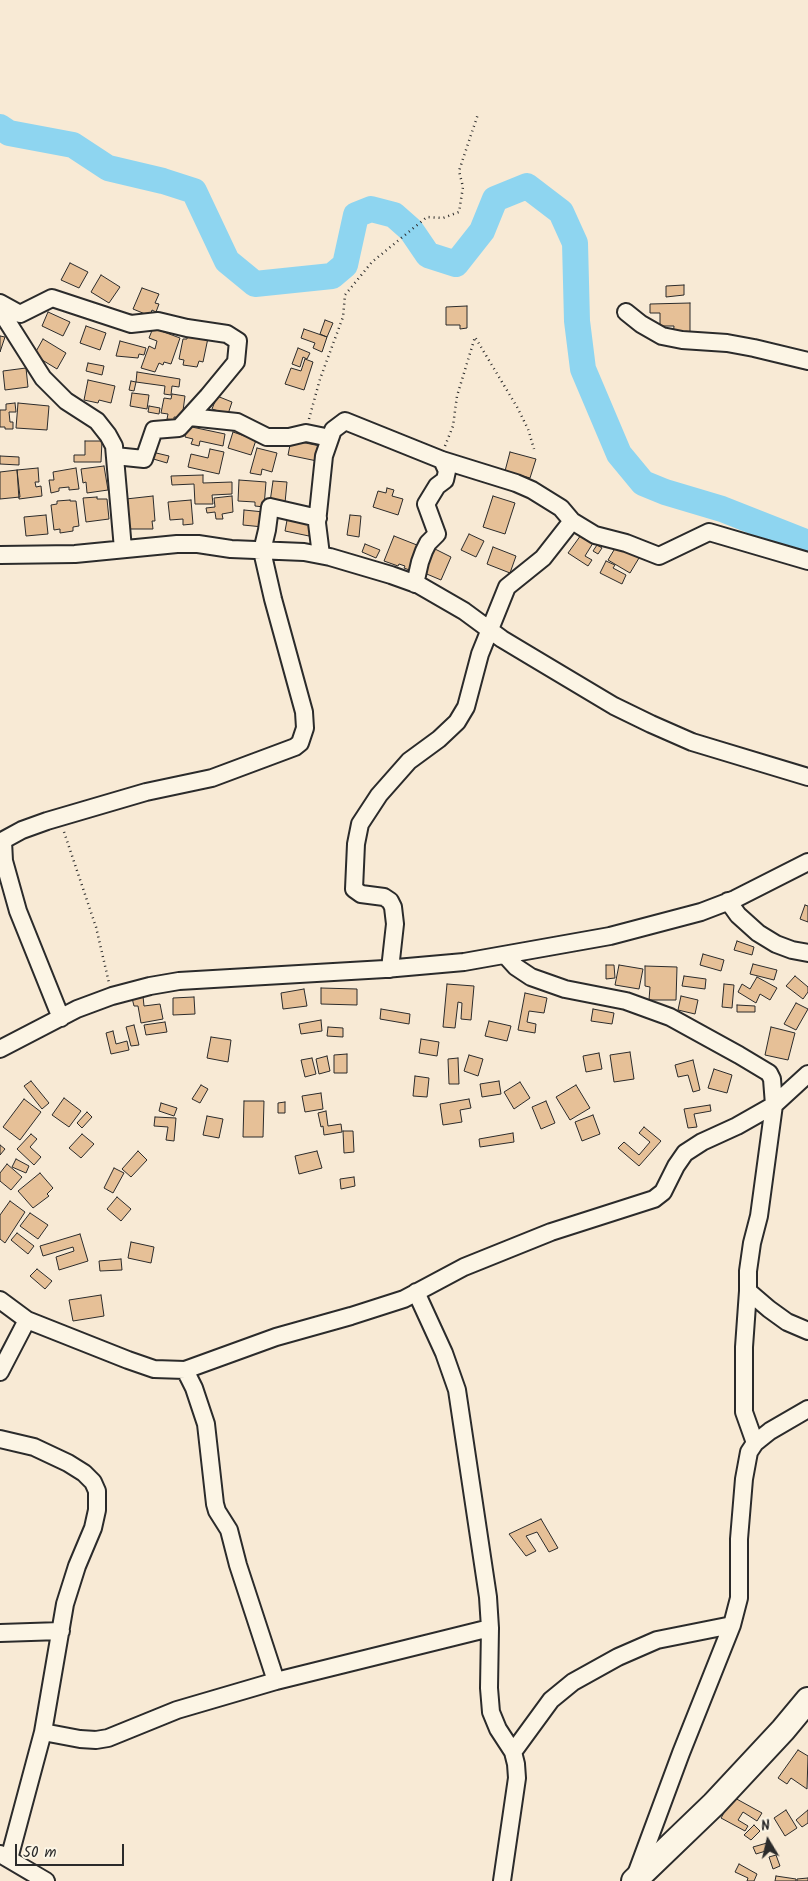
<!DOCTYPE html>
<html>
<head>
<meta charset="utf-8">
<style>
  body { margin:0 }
  #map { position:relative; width:808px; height:1881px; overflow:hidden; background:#f8ead5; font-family:Kalam,sans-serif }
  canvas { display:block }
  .north { position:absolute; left:743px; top:1816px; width:50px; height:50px; -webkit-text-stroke:4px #fcf5e5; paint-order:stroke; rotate:351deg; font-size:14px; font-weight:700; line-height:20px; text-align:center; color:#2b2b2b }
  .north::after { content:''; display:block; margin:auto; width:18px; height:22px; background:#2b2b2b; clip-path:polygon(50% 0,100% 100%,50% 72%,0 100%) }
  .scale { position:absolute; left:15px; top:1844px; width:109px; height:22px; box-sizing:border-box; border:2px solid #2b2b2b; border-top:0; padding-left:6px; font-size:15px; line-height:18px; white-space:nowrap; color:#2b2b2b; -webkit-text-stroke:4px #fcf5e5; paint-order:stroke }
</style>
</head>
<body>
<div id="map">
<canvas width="808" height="1881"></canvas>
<div class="north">N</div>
<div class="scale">50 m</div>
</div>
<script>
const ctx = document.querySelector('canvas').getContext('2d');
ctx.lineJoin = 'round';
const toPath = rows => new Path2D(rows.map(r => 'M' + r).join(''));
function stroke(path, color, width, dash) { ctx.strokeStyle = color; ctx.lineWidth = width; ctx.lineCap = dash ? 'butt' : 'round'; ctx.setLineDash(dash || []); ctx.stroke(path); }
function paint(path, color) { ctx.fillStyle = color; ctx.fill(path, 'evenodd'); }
stroke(toPath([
  [0,127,9,133,73,145,108,168,163,181,194,191,227,261,255,284,332,276,345,265,356,215,371,209,394,215,411,230,428,255,456,264,482,231,495,199,527,186,561,212,575,243,577,321,583,369,619,454,643,483,665,492,722,509,808,543]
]), '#8ed5f0', 26);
const building = toPath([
  [70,263,88,272,79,288,61,280,70,263],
  [101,275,120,287,109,303,91,292,101,275],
  [684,285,684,295,666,297,666,286,684,285],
  [142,288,159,294,155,303,159,304,156,312,152,310,150,316,133,309,142,288],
  [690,303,690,336,673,336,674,326,660,326,660,313,650,313,650,304,690,303],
  [467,306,467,328,460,329,460,325,446,325,446,307,467,306],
  [48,312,70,322,63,336,42,326,48,312],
  [325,320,333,323,327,337,320,334,325,320],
  [86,326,106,333,100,350,80,343,86,326],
  [153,328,180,338,171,364,164,362,163,365,159,363,155,372,141,368,149,346,155,349,157,341,149,338,153,328],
  [304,329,327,337,322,352,313,348,315,343,301,338,304,329],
  [188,334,208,338,203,362,199,361,197,367,183,365,184,360,179,359,183,339,187,339,188,334],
  [0,336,5,337,0,352,0,336],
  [43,339,66,353,57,369,34,355,43,339],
  [120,341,146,348,144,355,139,354,138,358,116,356,120,341],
  [298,348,310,353,307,359,303,357,300,367,292,364,298,348],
  [305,359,313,362,304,390,285,384,291,368,301,371,305,359],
  [88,363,104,366,102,375,86,371,88,363],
  [26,368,28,387,5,390,3,371,26,368],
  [137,372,180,379,179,387,172,386,171,395,164,394,165,386,136,382,137,372],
  [88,380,115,386,111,403,99,400,98,403,84,400,88,380],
  [131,381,136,382,134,391,129,390,131,381],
  [132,393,149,395,147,409,130,406,132,393],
  [172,394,185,396,182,418,174,417,174,420,167,419,168,414,161,413,164,398,171,399,172,394],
  [217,396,232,402,228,414,212,409,217,396],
  [15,403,16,412,9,412,10,422,13,422,13,429,5,429,5,427,0,427,0,410,6,410,6,404,15,403],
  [18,403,49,406,47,430,16,428,18,403],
  [149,406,160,408,159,414,148,412,149,406],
  [187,426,225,434,223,446,200,441,199,446,191,444,193,439,185,437,187,426],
  [233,432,256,440,251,455,228,448,233,432],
  [291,440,320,446,317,461,288,455,291,440],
  [85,441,102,441,101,462,74,462,74,455,85,455,85,441],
  [257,448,277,453,272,472,262,469,261,475,250,473,257,448],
  [210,449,224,452,219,474,188,467,191,454,208,458,210,449],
  [152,452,169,456,167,463,150,458,152,452],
  [510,452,536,459,530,478,505,471,510,452],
  [0,456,19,457,19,465,0,464,0,456],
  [104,466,108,490,87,493,86,482,83,483,81,469,104,466],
  [38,468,39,482,35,482,36,487,41,486,42,496,19,499,17,470,38,468],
  [76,468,79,489,69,490,69,487,59,488,59,491,51,493,49,480,54,480,53,472,76,468],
  [17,470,20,497,0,499,0,472,17,470],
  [203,475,203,483,232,482,232,494,212,495,213,504,195,504,194,484,172,485,171,476,203,475],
  [239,480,266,482,264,507,255,506,255,502,238,501,239,480],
  [273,481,287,482,285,503,270,502,273,481],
  [387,488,394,490,392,496,403,499,398,515,373,507,378,491,386,493,387,488],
  [153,496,155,521,152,521,153,529,130,529,126,499,153,496],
  [232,496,233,512,222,514,223,519,216,519,215,512,207,513,206,508,215,507,214,498,232,496],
  [493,496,515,503,505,534,483,527,493,496],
  [97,497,97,499,107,499,109,519,86,522,83,498,97,497],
  [70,500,70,501,76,501,79,526,73,527,73,531,60,533,60,529,54,530,51,505,57,504,57,501,70,500],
  [191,500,193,524,183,525,183,519,170,520,168,502,191,500],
  [244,510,264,512,263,527,243,525,244,510],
  [46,515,48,534,26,536,24,517,46,515],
  [288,515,312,520,309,536,285,531,288,515],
  [350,515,361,516,359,537,347,535,350,515],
  [469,534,484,541,476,557,461,550,469,534],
  [581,535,593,543,585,556,592,560,588,566,568,553,581,535],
  [394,536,422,547,412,571,404,568,405,566,399,564,398,566,384,561,394,536],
  [365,544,380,550,376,558,362,552,365,544],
  [597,545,602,548,598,554,593,551,597,545],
  [617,545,639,558,630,573,608,560,617,545],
  [493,547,516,556,510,573,487,564,493,547],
  [433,548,451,557,441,580,422,572,433,548],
  [606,561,615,565,613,568,626,575,622,584,600,573,606,561],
  [805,905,808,906,808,922,800,919,805,905],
  [737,941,754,947,752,955,734,950,737,941],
  [703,954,724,960,721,971,700,965,703,954],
  [753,964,777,970,774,980,750,974,753,964],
  [606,965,614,965,615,978,606,979,606,965],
  [619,965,643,969,639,989,615,985,619,965],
  [645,966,677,967,676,1000,649,1000,650,987,645,986,645,966],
  [684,976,706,979,705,989,682,986,684,976],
  [795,976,808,987,808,992,803,999,786,986,795,976],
  [757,977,777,988,770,1000,760,994,756,1003,738,992,742,984,750,989,757,977],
  [447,984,474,986,471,1020,461,1019,462,1003,458,1002,455,1028,443,1027,447,984],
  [724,984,734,985,732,1008,722,1007,724,984],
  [321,988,357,989,357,1005,321,1004,321,988],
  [304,989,307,1006,283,1009,281,993,304,989],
  [525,993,547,998,544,1013,529,1011,527,1022,536,1024,535,1033,518,1030,525,993],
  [143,996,144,1006,160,1004,163,1019,141,1023,138,1006,134,1006,132,998,143,996],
  [681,996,698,1000,695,1014,678,1010,681,996],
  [194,997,195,1014,173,1015,173,998,194,997],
  [796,1003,808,1009,796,1030,784,1024,796,1003],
  [737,1005,755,1006,755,1012,737,1012,737,1005],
  [381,1009,410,1014,409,1024,380,1019,381,1009],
  [593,1009,614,1013,612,1024,591,1021,593,1009],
  [321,1020,322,1031,301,1034,299,1024,321,1020],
  [489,1021,511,1026,507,1041,485,1036,489,1021],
  [165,1022,167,1032,146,1035,144,1025,165,1022],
  [134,1025,139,1045,131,1046,126,1027,134,1025],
  [328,1027,343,1028,343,1037,327,1036,328,1027],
  [771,1027,795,1033,788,1060,765,1055,771,1027],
  [113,1031,116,1044,127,1041,129,1050,111,1054,106,1033,113,1031],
  [211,1037,231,1040,228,1062,207,1058,211,1037],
  [421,1039,439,1042,437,1056,419,1053,421,1039],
  [630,1052,634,1079,614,1082,610,1055,630,1052],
  [599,1053,602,1069,586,1072,583,1056,599,1053],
  [347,1054,347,1073,334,1073,334,1055,347,1054],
  [469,1055,483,1059,478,1076,464,1071,469,1055],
  [327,1056,330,1071,319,1074,316,1059,327,1056],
  [312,1058,316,1074,305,1077,301,1060,312,1058],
  [458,1058,459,1084,449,1084,448,1059,458,1058],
  [693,1060,700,1090,693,1092,688,1075,678,1077,675,1065,693,1060],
  [714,1069,732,1075,727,1093,708,1088,714,1069],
  [415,1076,429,1078,427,1097,413,1096,415,1076],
  [31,1081,49,1103,42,1109,24,1086,31,1081],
  [499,1081,501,1094,482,1097,480,1084,499,1081],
  [520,1082,530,1098,514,1109,504,1092,520,1082],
  [201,1085,208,1089,200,1103,192,1099,201,1085],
  [576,1085,590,1108,570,1120,556,1097,576,1085],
  [321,1093,323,1109,305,1112,302,1096,321,1093],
  [64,1098,81,1111,69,1127,52,1115,64,1098],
  [24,1099,41,1112,20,1140,3,1127,24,1099],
  [469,1099,471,1108,460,1110,462,1122,443,1125,440,1104,469,1099],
  [244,1101,264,1101,263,1137,243,1137,244,1101],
  [546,1101,555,1123,541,1129,532,1107,546,1101],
  [285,1102,285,1113,278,1113,278,1103,285,1102],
  [161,1103,177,1108,174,1116,159,1111,161,1103],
  [710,1105,711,1111,694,1114,697,1127,688,1128,684,1109,710,1105],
  [326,1111,328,1126,341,1124,342,1132,324,1135,323,1126,321,1127,318,1113,326,1111],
  [87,1112,92,1117,82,1128,77,1123,87,1112],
  [593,1115,600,1134,582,1141,575,1122,593,1115],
  [207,1116,223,1119,219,1138,203,1135,207,1116],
  [155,1117,176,1118,174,1141,166,1140,168,1127,154,1126,155,1117],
  [644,1127,661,1141,639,1166,618,1148,624,1142,639,1155,650,1142,639,1133,644,1127],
  [343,1131,353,1131,354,1152,344,1153,343,1131],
  [513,1133,514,1142,480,1147,479,1139,513,1133],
  [31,1134,37,1139,30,1147,41,1157,34,1165,17,1149,31,1134],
  [82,1134,94,1144,81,1158,69,1148,82,1134],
  [0,1145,5,1149,0,1155,0,1145],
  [138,1151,147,1160,131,1177,122,1169,138,1151],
  [317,1151,322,1168,299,1174,295,1156,317,1151],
  [16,1159,29,1166,26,1173,12,1167,16,1159],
  [7,1164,22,1177,11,1190,0,1181,0,1173,7,1164],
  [114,1168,124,1173,113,1193,104,1188,114,1168],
  [40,1173,53,1188,47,1194,49,1196,33,1208,18,1191,40,1173],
  [354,1177,355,1186,341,1189,340,1179,354,1177],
  [117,1197,131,1209,121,1221,107,1209,117,1197],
  [10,1201,25,1212,5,1243,0,1239,0,1215,10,1201],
  [30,1213,48,1225,38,1239,20,1226,30,1213],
  [17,1233,34,1246,28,1254,11,1240,17,1233],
  [80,1234,88,1261,59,1270,56,1257,74,1251,73,1247,43,1256,40,1246,80,1234],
  [131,1242,154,1247,151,1263,128,1258,131,1242],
  [121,1259,122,1270,100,1271,99,1261,121,1259],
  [37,1269,52,1281,45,1289,30,1276,37,1269],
  [101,1295,104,1316,73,1321,69,1300,101,1295],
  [541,1519,558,1548,549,1552,537,1532,526,1536,536,1551,526,1556,509,1534,541,1519],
  [798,1750,808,1756,807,1789,791,1778,787,1784,778,1778,798,1750],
  [733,1797,762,1813,757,1821,743,1812,738,1820,748,1826,745,1831,721,1818,733,1797],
  [786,1810,797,1828,785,1836,774,1818,786,1810],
  [808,1810,808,1823,802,1827,796,1820,808,1810],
  [754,1825,760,1831,751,1840,744,1835,754,1825],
  [767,1843,769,1850,756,1854,753,1847,767,1843],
  [776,1855,780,1866,773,1869,769,1857,776,1855],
  [739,1864,757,1874,754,1881,747,1881,748,1878,735,1872,739,1864],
  [776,1876,796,1879,796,1881,775,1881,776,1876],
  [808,1878,808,1881,797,1881,797,1879,808,1878]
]);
paint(building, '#e6c097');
stroke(building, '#2b2b2b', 1);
const street = toPath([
  [0,303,20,314,52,298,131,324,158,321,187,328,227,334,238,341,236,362,208,396,179,428,154,430,144,459,115,456],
  [0,310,43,378,66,401,97,421,108,435,114,446,123,549],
  [626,312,641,324,662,336,682,340,727,343,754,348,808,361],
  [190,417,237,422,267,437,289,437,306,433,330,438],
  [0,555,75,554,177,544,198,544,231,549,304,552,330,557,391,575,419,585,464,611,502,639,532,657,614,706,651,724,692,742,808,777],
  [321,555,317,523,324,456,333,430,345,421,442,460,516,483,532,490,561,508,572,521,595,535,626,543,659,556,709,532,808,561],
  [415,584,420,562,424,551,428,543,437,534,426,504,437,486,445,480,447,471,442,460],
  [3,841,4,861,18,911,61,1018],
  [0,842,22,830,47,821,146,792,212,778,295,747,300,743,305,728,304,712,273,599,262,551,267,530,270,507,318,518],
  [728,901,738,915,758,933,776,944,792,950,808,953],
  [506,956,516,967,531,977,565,989,626,1001,670,1017,739,1055,769,1073,772,1079,774,1105,759,1216,752,1243,748,1271,748,1291,744,1347,744,1412,755,1443],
  [390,969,395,924,393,907,390,901,384,897,361,894,354,889,356,844,360,824,379,795,409,761,439,739,457,722,466,707,480,654,507,587,543,558,572,521],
  [0,1049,77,1009,112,996,150,986,179,981,385,969,464,962,610,936,701,912,735,899,808,862],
  [748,1291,769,1309,787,1322,808,1331],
  [416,1292,444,1353,457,1390,488,1597,490,1628,489,1688,491,1712,498,1729,513,1752,516,1764,517,1778,502,1881],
  [0,1300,27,1320,128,1360,154,1369,185,1370,276,1337,351,1316,404,1299,464,1267,551,1232,654,1199,663,1192,676,1166,685,1153,702,1142,737,1126,774,1105,808,1074],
  [185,1370,194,1388,206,1424,215,1504,217,1511,229,1530,238,1565,276,1681],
  [0,1372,27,1320],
  [0,1439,34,1447,68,1463,84,1473,93,1482,97,1491,97,1510,93,1528,77,1566,65,1604,43,1732,9,1859],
  [0,1633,61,1631],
  [43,1732,80,1739,96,1740,108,1738,177,1710,276,1681,490,1628],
  [513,1752,551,1700,573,1682,618,1657,657,1640,732,1625],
  [0,1854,46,1881],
  [635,1877,681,1753,732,1625,739,1598,739,1539,744,1479,749,1452,755,1443,770,1431,808,1409]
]);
const secondary = toPath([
  [634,1881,714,1804,783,1730,808,1700]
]);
stroke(street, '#2b2b2b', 20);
stroke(secondary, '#2b2b2b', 28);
stroke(toPath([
  [309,419,320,379,343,317,345,295,372,262,427,217,443,218,459,212,463,187,459,171,478,114],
  [445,446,453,426,457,396,475,337,517,407,528,429,534,449],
  [64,832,96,927,109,983]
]), '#2b2b2b', 2.5, [1, 4]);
stroke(street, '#fcf5e5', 16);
stroke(secondary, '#fcf5e5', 24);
</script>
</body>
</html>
